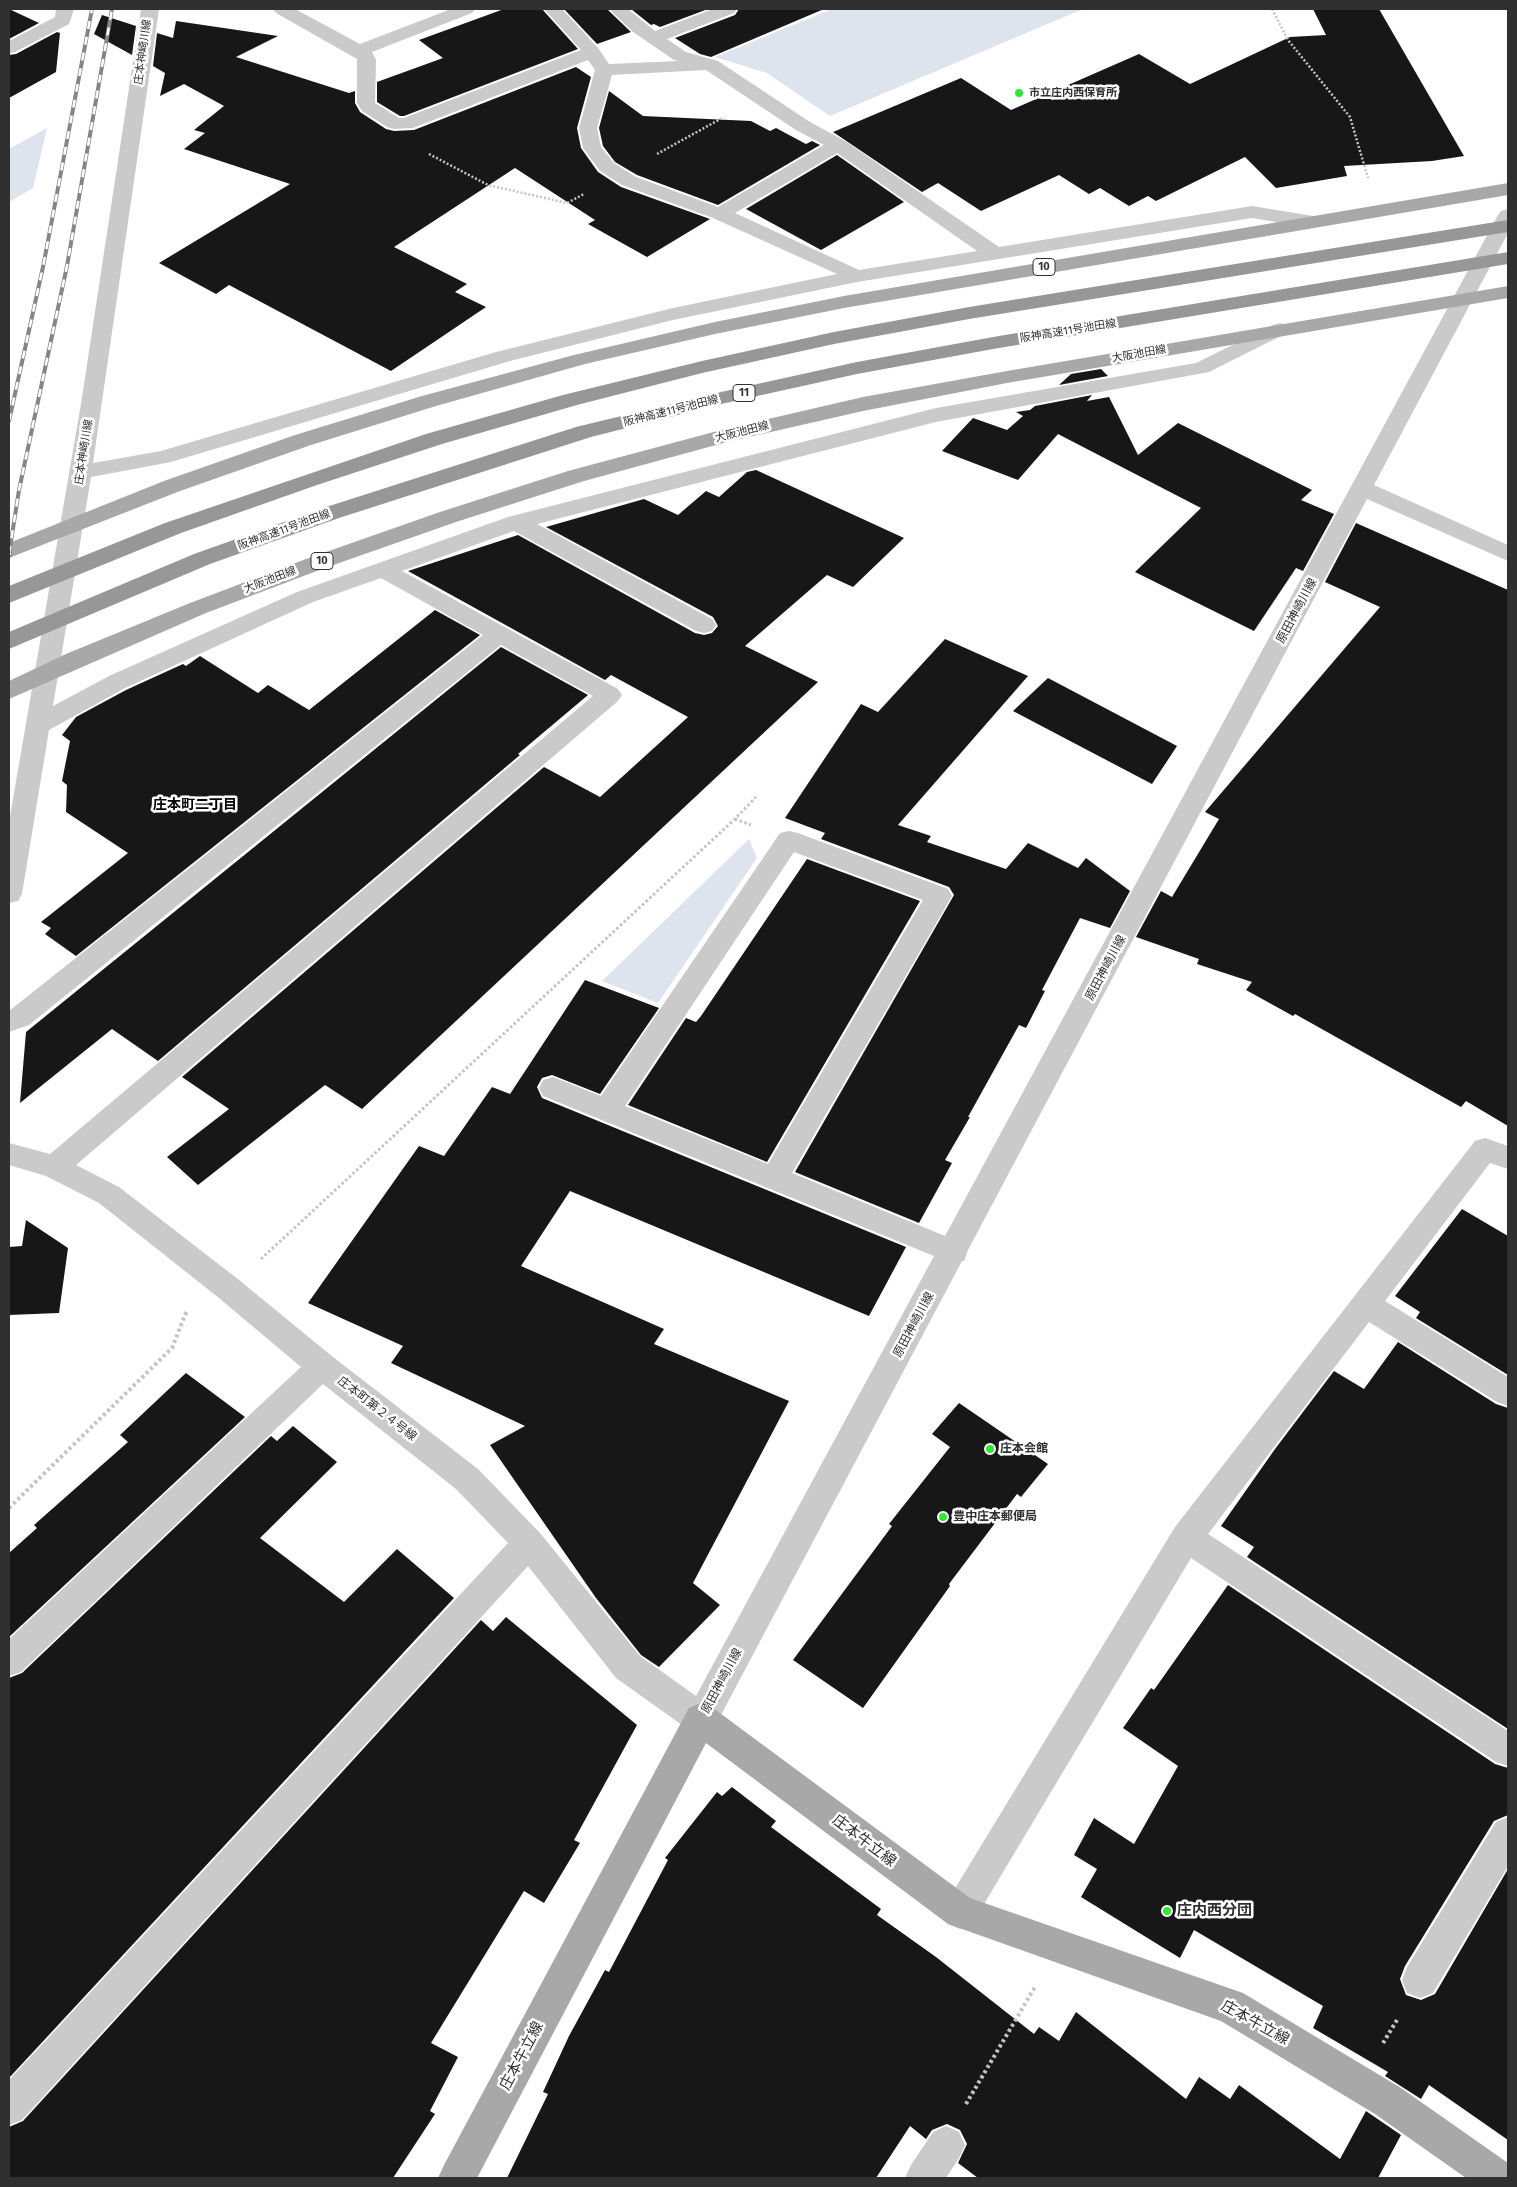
<!DOCTYPE html>
<html>
<head>
<meta charset="utf-8">
<style>
  body { margin:0 }
  #map { position:relative; width:1517px; height:2187px; overflow:hidden; background:#fff; font-family:"Fira Sans",sans-serif }
  canvas { display:block }
  .frame { position:absolute; inset:0; border:10px solid #303030; pointer-events:none }
</style>
</head>
<body>
<div id="map">
<canvas width="1517" height="2187"></canvas>
<div class="frame"></div>
</div>
<script>
const ctx = document.querySelector('canvas').getContext('2d');
ctx.lineJoin = 'round';
function paint(path, color) { ctx.fillStyle = color; ctx.fill(path, 'evenodd'); }
const toPath = rows => new Path2D(rows.map(r => 'M' + r).join(''));
function stroke(path, color, width, dash) { ctx.strokeStyle = color; ctx.lineWidth = width; ctx.lineCap = dash ? 'butt' : 'round'; ctx.setLineDash(dash || []); ctx.stroke(path); }
function drawText(font, color, halo, rows, align = 'center') {
  ctx.font = font + ' "Fira Sans","Noto Sans JP",sans-serif'; ctx.lineWidth = 5; ctx.setLineDash([]); ctx.textBaseline = 'middle'; ctx.strokeStyle = halo; ctx.fillStyle = color; for (const [text, x, y, turn = 0] of rows) {
    ctx.save(); ctx.translate(x, y); ctx.rotate((+turn || 0) * Math.PI / 180); ctx.textAlign = isNaN(turn) ? turn : align; if (halo) ctx.strokeText(text, 0, 0); ctx.fillText(text, 0, 0); ctx.restore();
  }
}
paint(toPath([
  [832,9,1083,9,830,116,767,73,715,57],
  [47,128,33,188,9,202,9,149],
  [749,839,757,858,658,1003,602,981]
]), '#dde4ed');
paint(toPath([
  [9,9,39,23,9,39],
  [504,9,542,9,578,49,404,116,400,116,377,102,377,82,443,58,419,40],
  [564,9,607,9,631,32,597,44],
  [631,9,708,9,660,27,654,24,651,25],
  [739,9,824,9,711,57,700,54,675,38,735,15],
  [1313,9,1379,9,1464,156,1432,161,1344,166,1347,176,1276,188,1245,157,1156,201,1148,196,1129,206,1100,188,1089,194,1059,175,981,211,938,183,922,192,833,132,961,78,1011,110,1139,54,1190,84,1290,37,1326,35],
  [102,15,136,26,132,55,94,34],
  [176,21,278,36,236,57,349,93,355,91,355,103,360,112,386,129,394,131,414,130,576,67,591,77,577,128,581,148,598,172,621,187,710,219,647,257,588,224,595,220,515,168,394,247,467,284,455,292,486,307,391,371,229,285,216,294,159,263,290,184,184,149,205,133,194,130,224,106,184,84,160,96,165,73,153,66,157,33,173,38],
  [57,32,60,33,56,72,9,98,9,55,16,54],
  [609,91,643,116,751,121,770,131,776,128,806,144,812,141,820,145,718,205,637,175,615,162,603,146,599,128],
  [837,155,904,202,821,250,746,209],
  [1101,369,1108,376,1059,385,1071,374],
  [1092,395,1087,401,1109,397,1138,455,1178,423,1312,490,1301,500,1334,514,1303,571,1296,568,1254,631,1135,572,1201,508,1058,434,1018,480,942,451,973,418,1007,430,1023,416,1016,412,1030,410,1035,406],
  [756,470,904,538,853,587,827,575,745,646,818,682,362,1109,325,1085,198,1185,167,1157,229,1109,182,1077,544,767,600,797,688,717,611,675,605,680,408,571,518,535,695,633,704,635,712,633,718,626,713,617,546,527,644,499,678,515,706,491,719,497,747,472],
  [1356,523,1508,590,1508,1126,1466,1101,1461,1107,1295,1014,1293,1016,1246,990,1252,982,1197,964,1199,959,1136,937,1161,891,1172,897,1219,819,1205,812,1380,607,1325,582],
  [435,610,480,635,76,956,45,934,51,928,41,922,128,853,66,812,67,785,62,781,70,741,62,735,76,717,126,690,183,664,186,666,200,656,258,693,268,685,309,710],
  [945,639,1028,676,898,825,931,836,927,842,1006,869,1028,843,1078,868,1086,858,1130,891,1110,928,1080,918,1042,990,1045,991,1026,1028,1019,1025,968,1117,970,1117,945,1160,952,1163,919,1223,795,1172,954,895,949,887,821,839,825,833,785,818,861,704,878,712],
  [501,647,588,695,518,754,520,755,158,1061,112,1029,20,1103,26,1032],
  [1048,678,1177,746,1152,784,1013,711],
  [807,859,920,901,767,1162,628,1105,686,1018,696,1022,701,1016],
  [585,980,659,1008,600,1094,552,1075,542,1078,537,1087,542,1098,906,1247,869,1316,570,1191,521,1266,664,1329,654,1344,789,1401,693,1583,720,1605,659,1667,641,1655,596,1598,490,1445,525,1426,391,1363,403,1346,308,1303,419,1146,444,1156,492,1087,510,1094],
  [1462,1209,1508,1236,1508,1375,1416,1318,1420,1312,1395,1296],
  [26,1220,68,1248,59,1313,9,1315,9,1247,22,1246],
  [1398,1342,1496,1404,1508,1408,1508,1729,1247,1557,1254,1547,1221,1526,1275,1449,1334,1371,1364,1389],
  [186,1373,245,1417,9,1637,9,1553,37,1528,34,1525,128,1442,120,1435],
  [959,1403,1048,1464,1021,1497,1017,1494,949,1584,950,1586,863,1708,793,1660,892,1526,889,1524,950,1447,932,1434],
  [293,1426,337,1462,260,1538,344,1602,397,1549,454,1598,9,2078,9,1678,22,1673,271,1436,277,1441],
  [1228,1585,1495,1764,1508,1768,1508,1815,1494,1821,1405,1966,1400,1979,1406,1995,1421,2000,1435,1994,1508,1869,1508,2140,1429,2085,1421,2099,1385,2076,1388,2072,1313,2028,1323,2006,1194,1930,1180,1958,1081,1897,1097,1869,1074,1855,1094,1818,1134,1844,1178,1766,1123,1728,1151,1688,1154,1690],
  [506,1617,637,1725,574,1840,580,1843,544,1903,524,1891,431,2043,458,2057,430,2111,435,2114,393,2178,9,2178,9,2127,23,2121,481,1620,493,1631],
  [732,1787,776,1821,771,1827,881,1909,877,1915,936,1957,1034,2034,1039,2027,1059,2041,1076,2012,1186,2099,1199,2077,1230,2099,1239,2085,1340,2159,1366,2111,1401,2135,1378,2178,978,2178,958,2163,967,2144,960,2130,947,2124,932,2130,926,2139,910,2126,876,2178,507,2178,548,2094,543,2092,569,2036,605,1970,609,1972,668,1860,665,1858,717,1792,722,1796]
]), '#171717');
stroke(toPath([
  [1272,9,1288,40,1350,117,1368,178],
  [429,154,488,185,567,203,584,194],
  [657,154,724,117]
]), '#c4c4c4', 2.5, [2, 2]);
stroke(toPath([
  [735,819,751,825],
  [261,1259,735,819,756,797]
]), '#c4c4c4', 3, [2.5, 2.5]);
stroke(toPath([
  [9,1508,172,1348,187,1310],
  [1383,2043,1397,2020],
  [966,2104,1035,1987]
]), '#c4c4c4', 4, [3, 3]);
paint(toPath([
  [56,9,74,9,69,24,15,52,9,53,9,41,55,17,56,9],
  [141,9,159,9,93,463,161,451,496,352,673,308,837,274,713,218,622,185,600,171,583,148,579,128,595,70,588,60,413,128,394,129,387,127,362,111,357,103,357,59,276,13,273,9,295,9,360,44,451,9,475,9,472,13,372,52,376,60,375,103,399,118,404,118,581,50,544,9,562,9,598,48,609,64,679,61,674,60,633,32,609,9,628,9,655,31,713,9,737,9,734,13,667,39,686,52,718,61,810,122,845,141,999,247,1252,206,1313,216,1320,218,1323,222,1320,226,1313,228,1252,218,857,282,673,320,510,361,171,462,91,477,53,706,109,676,297,592,508,517,936,408,1196,363,1273,325,1280,323,1287,325,1290,329,1287,333,1209,372,936,422,537,524,712,619,716,625,712,631,704,633,696,631,514,531,402,571,618,689,622,695,618,701,76,1165,119,1187,239,1280,333,1357,478,1469,540,1533,640,1656,696,1696,934,1256,543,1096,539,1088,543,1080,553,1077,601,1096,780,833,789,831,798,833,948,889,952,896,792,1173,945,1236,1498,215,1501,211,1508,209,1508,233,1374,485,1508,545,1508,561,1367,499,968,1250,964,1261,962,1261,713,1730,701,1735,689,1730,616,1678,528,1566,22,2120,9,2125,9,2080,508,1543,456,1489,323,1384,21,1672,9,1676,9,1639,301,1367,219,1298,99,1203,46,1176,9,1165,9,1143,50,1154,593,696,501,645,29,1025,9,1032,9,1011,483,635,381,578,313,602,125,688,49,730,22,894,18,901,9,903,9,822,81,404,141,9],
  [706,70,796,130,824,145,718,207,636,177,614,163,601,147,597,128,612,75,706,70],
  [837,153,977,251,859,270,735,213,837,153],
  [794,852,923,900,768,1164,625,1106,794,852],
  [1485,1138,1508,1146,1508,1169,1490,1163,1385,1301,1508,1377,1508,1406,1497,1402,1369,1322,1208,1534,1508,1731,1508,1766,1496,1762,1191,1558,972,1924,960,1929,948,1924,943,1912,948,1900,1175,1527,1475,1141,1485,1138],
  [1508,1817,1508,1866,1433,1993,1420,1998,1407,1993,1402,1980,1407,1967,1496,1822,1508,1817],
  [946,2126,959,2132,965,2145,959,2158,946,2178,905,2178,911,2165,933,2132,946,2126]
]), '#cacaca');
paint(toPath([
  [1508,183,1508,195,844,308,715,334,585,364,436,406,311,445,180,491,9,558,9,543,164,481,295,435,422,396,574,355,715,322,844,296,1508,183],
  [1508,286,1508,298,1007,383,863,411,727,442,584,481,456,522,322,569,206,613,9,699,9,681,66,654,190,603,306,559,440,512,568,471,725,429,863,397,1007,371,1508,286],
  [701,1703,713,1708,970,1898,1243,1993,1401,2088,1508,2163,1508,2178,1466,2178,1375,2114,1221,2021,948,1924,706,1743,477,2178,438,2178,444,2165,689,1708,701,1703]
]), '#a8a8a8');
paint(toPath([
  [1508,220,1508,232,969,319,834,344,702,373,577,405,442,444,317,485,181,533,9,603,9,586,165,523,426,434,563,395,702,361,834,332,969,307,1508,220],
  [1508,252,1508,264,993,349,857,374,721,404,591,437,339,518,210,564,9,649,9,632,194,554,323,508,576,427,721,392,857,362,993,337,1508,252]
]), '#979797');
const railFar1 = toPath([
  [9,421,43,267,92,9],
  [9,554,19,490,67,266,112,9]
]);
const rail = toPath([
  [9,555,9,553]
]);
stroke(railFar1, '#858585', 4);
stroke(rail, '#858585', 5.5);
stroke(railFar1, '#fff', 2.5, [8]);
stroke(rail, '#fff', 4, [11]);
for (const [x, y, r, color] of [
  [1019,93,5,"#31e734"],
  [990,1449,5,"#31e734"],
  [943,1517,5,"#31e734"],
  [1167,1911,5,"#31e734"]
]) { const dot = new Path2D(); dot.arc(x, y, r, 0, 2 * Math.PI); ctx.fillStyle = color; ctx.fill(dot); stroke(dot, '#fff', 2); }
drawText('11px', '#303030', '#fff', [
  ["庄本神崎川線",143,52,-82],
  ["阪神高速11号池田線",1068,331,-9],
  ["大阪池田線",1139,354,-10],
  ["阪神高速11号池田線",671,411,-14],
  ["大阪池田線",742,432,-14],
  ["庄本神崎川線",84,452,-81],
  ["阪神高速11号池田線",284,530,-20],
  ["大阪池田線",270,580,-21]
]);
drawText('bold 11px', '#303030', '#fff', [
  ["市立庄内西保育所",1029,93]
], 'left');
for (const [x, y, w] of [
  [1044,267,22],
  [744,393,22],
  [322,561,22]
]) { const box = new Path2D(); box.roundRect(x - w / 2, y - 8.5, w, 17, 4); ctx.fillStyle = '#fff'; ctx.fill(box); stroke(box, '#303030', 1); }
drawText('bold 11px', '#303030', null, [
  ["10",1044,267],
  ["11",744,393],
  ["10",322,561]
]);
drawText('12px', '#303030', '#fff', [
  ["原田神崎川線",1297,611,-62],
  ["原田神崎川線",1106,968,-62],
  ["原田神崎川線",914,1325,-62],
  ["庄本町第２４号線",377,1409,38],
  ["原田神崎川線",722,1681,-62]
]);
drawText('bold 12px', '#303030', '#fff', [
  ["庄本会館",1000,1449],
  ["豊中庄本郵便局",953,1517]
], 'left');
drawText('bold 14px', '#000', '#fff', [
  ["庄本町二丁目",195,805]
]);
drawText('15px', '#303030', '#fff', [
  ["庄本牛立線",864,1841,37],
  ["庄本牛立線",1255,2023,29],
  ["庄本牛立線",522,2056,-62]
]);
drawText('bold 15px', '#303030', '#fff', [
  ["庄内西分団",1177,1911]
], 'left');
</script>
</body>
</html>
